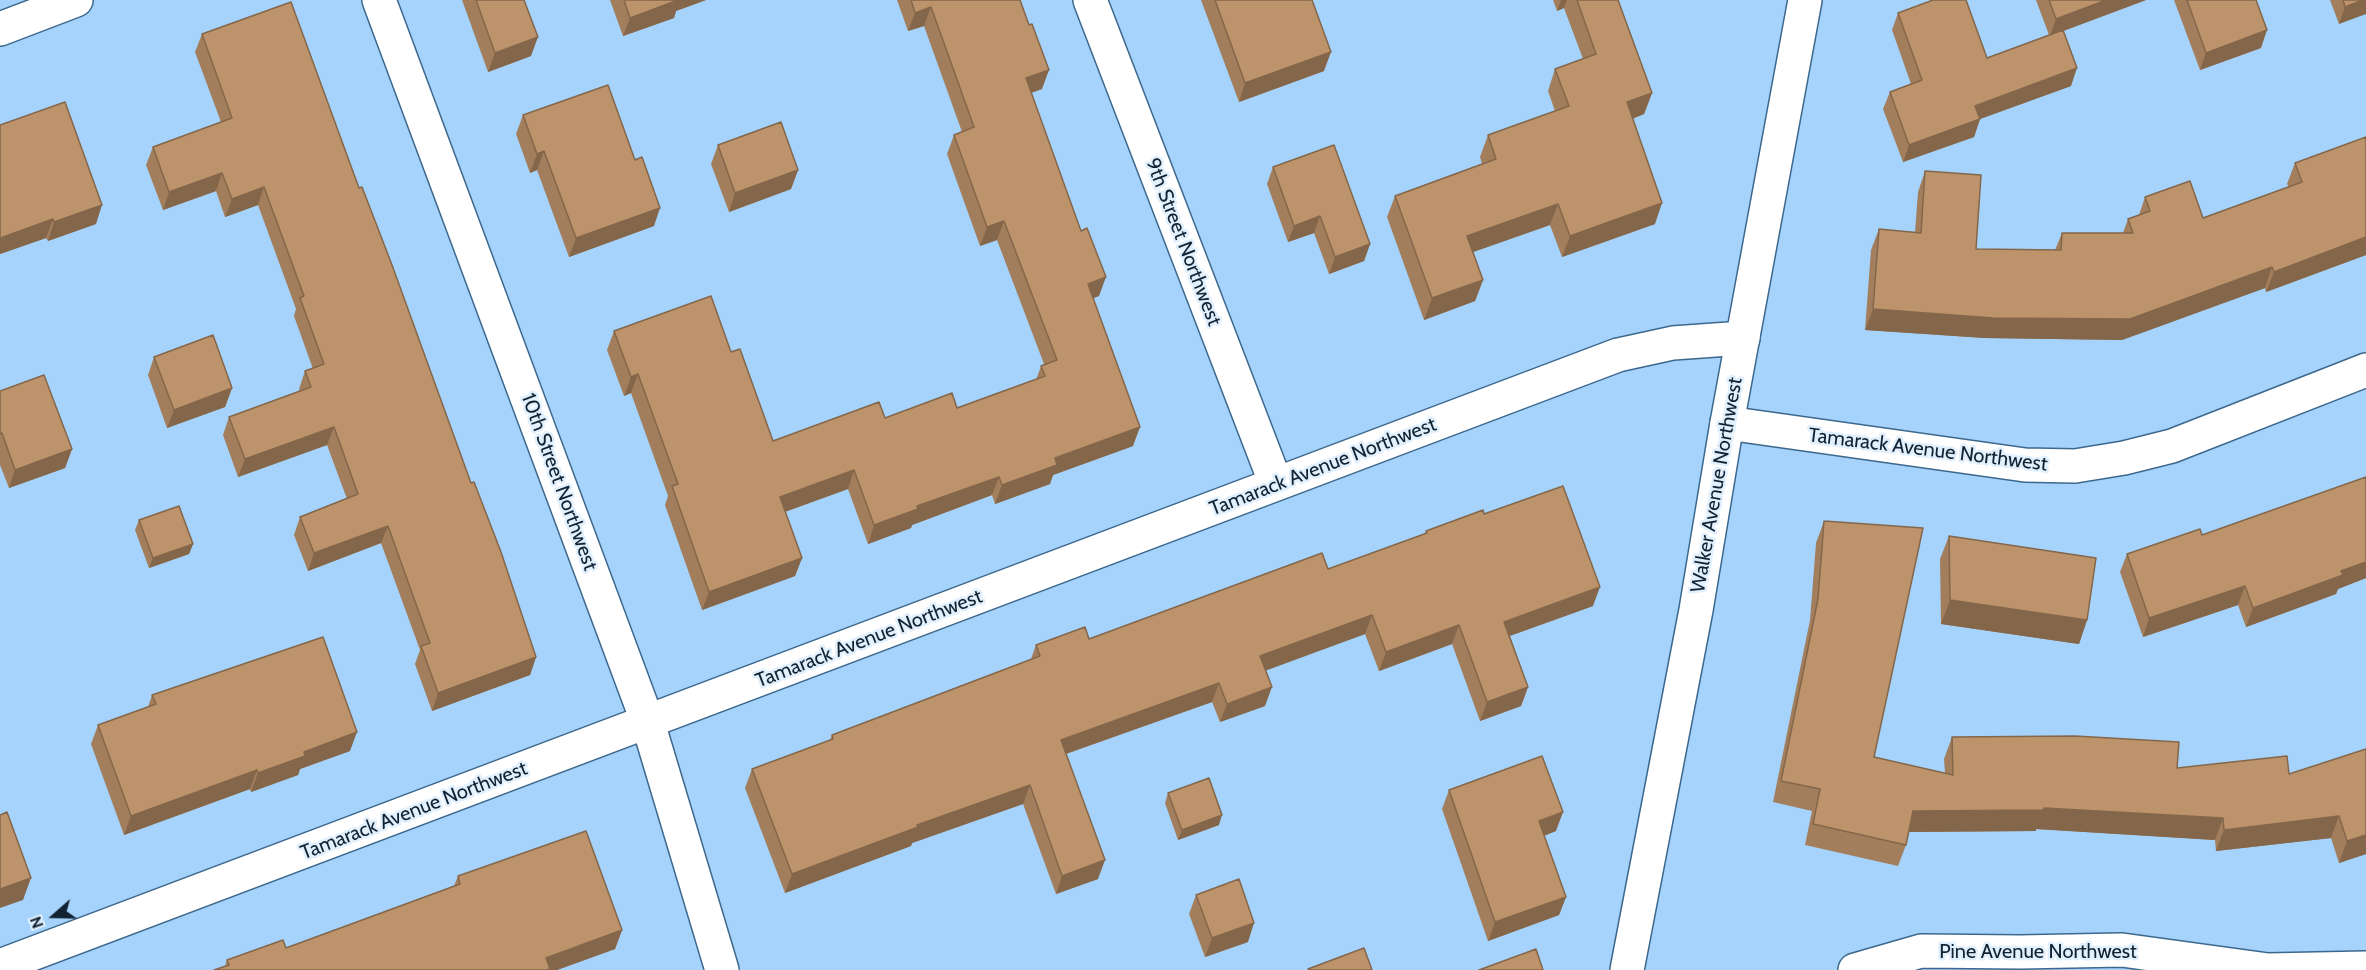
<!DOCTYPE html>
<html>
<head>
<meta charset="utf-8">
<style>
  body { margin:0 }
  #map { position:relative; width:2366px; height:970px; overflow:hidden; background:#a5d3fc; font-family:Cabin,sans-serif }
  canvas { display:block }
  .north { position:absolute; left:24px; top:886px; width:60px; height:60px; -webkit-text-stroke:4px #e2f0fd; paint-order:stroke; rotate:250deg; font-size:16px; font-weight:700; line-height:24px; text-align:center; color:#112332 }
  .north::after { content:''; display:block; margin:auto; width:21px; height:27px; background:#112332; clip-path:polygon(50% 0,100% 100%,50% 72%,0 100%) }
</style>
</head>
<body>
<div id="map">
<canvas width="2366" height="970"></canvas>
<div class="north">N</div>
</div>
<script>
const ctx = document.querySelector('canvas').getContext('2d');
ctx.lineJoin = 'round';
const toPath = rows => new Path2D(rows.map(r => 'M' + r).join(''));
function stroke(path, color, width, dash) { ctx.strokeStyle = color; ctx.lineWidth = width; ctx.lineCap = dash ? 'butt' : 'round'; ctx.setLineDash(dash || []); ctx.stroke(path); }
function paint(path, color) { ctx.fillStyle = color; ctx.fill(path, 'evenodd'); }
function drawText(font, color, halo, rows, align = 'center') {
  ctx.font = font + ' Cabin,sans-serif'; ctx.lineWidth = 5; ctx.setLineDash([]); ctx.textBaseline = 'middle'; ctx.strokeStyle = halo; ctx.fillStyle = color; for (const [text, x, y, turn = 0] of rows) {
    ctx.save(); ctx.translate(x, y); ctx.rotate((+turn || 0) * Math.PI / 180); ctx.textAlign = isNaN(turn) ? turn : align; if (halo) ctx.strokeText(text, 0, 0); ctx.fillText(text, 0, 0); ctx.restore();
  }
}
const minor = toPath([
  [379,0,648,723,722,970],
  [1090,0,1276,484],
  [0,29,76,0],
  [1727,423,2025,465,2075,466,2124,458,2172,446,2366,370],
  [0,966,1618,355,1673,343,1743,338],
  [1855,970,1921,951,2020,952,2122,950,2268,970,2366,968]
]);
const secondary = toPath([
  [1627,970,1696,610,1727,423,1805,0]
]);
stroke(minor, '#3d688c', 36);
stroke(secondary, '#3d688c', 36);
stroke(minor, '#fff', 33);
stroke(secondary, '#fff', 33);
paint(toPath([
  [462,0,524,0,531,56,488,72],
  [610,0,706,0,676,11,674,18,623,36],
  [897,0,1020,0,1042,89,1031,93,1099,296,1093,298,1133,446,1053,475,1050,484,995,504,992,495,912,525,911,528,868,544,848,489,785,512,802,558,795,576,702,610,665,505,668,496,631,393,624,396,607,350,614,331,731,352,773,441,885,418,957,408,1036,380,1041,366,1044,364,997,240,980,246,947,154,954,135,962,132,924,26,908,31],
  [1201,0,1312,0,1324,71,1239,102],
  [1553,0,1618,0,1652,93,1644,114,1633,119,1655,224,1562,257,1550,225,1473,252,1483,280,1475,301,1424,320,1387,217,1395,196,1482,164,1480,157,1488,135,1555,111,1548,91,1555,69,1583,59,1564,8,1557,11],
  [2036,0,2146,0,2063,31,2071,86,1980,119,1974,137,1903,162,1883,109,1890,92,1911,84,1892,30,1898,13,1987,58,2049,35],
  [2174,0,2256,0,2261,48,2200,70],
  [2330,0,2366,0,2339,24],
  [202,34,359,188,536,657,530,675,432,711,415,664,420,650,381,543,308,571,294,535,300,517,347,499,327,445,238,477,223,435,229,417,300,391,299,389,305,371,313,369,294,316,296,309,258,205,225,217,216,191,163,210,146,165,153,147,221,122,195,52],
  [523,115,654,226,569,257,537,170,530,173,516,134],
  [0,125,96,224,48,241,46,238,0,254],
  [2366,137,2366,255,2266,292,2265,288,2122,340,1985,338,1865,330,1871,250,1879,229,1915,232,1918,192,1925,171,1976,249,2055,250,2062,233,2123,233,2128,219,2139,215,2145,197,2203,218,2289,187,2287,184,2295,163],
  [718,145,798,170,791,189,729,212,711,164],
  [1273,167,1370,244,1364,261,1329,274,1314,233,1288,242,1267,184],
  [154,357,232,388,225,407,167,428,148,375],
  [0,391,72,449,65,468,9,488,0,465],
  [2366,477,2366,578,2338,589,2336,594,2246,627,2238,605,2143,637,2120,572,2127,554,2202,535],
  [1484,514,1593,606,1510,636,1528,687,1521,706,1480,721,1452,644,1379,671,1365,634,1266,670,1265,706,1220,722,1212,702,1066,754,1098,879,1056,894,1023,804,912,843,911,846,785,893,745,788,752,769,830,740,832,735,1031,659,1036,645,1089,639,1328,569,1425,534,1426,531],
  [139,520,193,544,189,554,149,568,135,530],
  [1824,521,1874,757,1945,773,1944,759,1952,737,2177,768,2289,774,2366,749,2366,854,2339,863,2331,838,2216,851,2215,840,2036,829,2036,831,1909,832,1906,845,1898,866,1805,845,1812,811,1773,802,1810,620,1816,543],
  [1949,536,2087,620,2079,644,1941,624,1940,559],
  [152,695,350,751,300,769,298,775,251,792,250,789,124,835,91,744,98,725,148,707],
  [1449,790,1556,831,1544,836,1566,897,1559,915,1488,941,1442,809],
  [1168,793,1219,825,1178,840,1165,803],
  [458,876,622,930,615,949,557,970,214,970,225,966,227,960,286,948,454,886],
  [1196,895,1248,942,1205,957,1189,914]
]), '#a37e5c');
paint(toPath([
  [676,0,706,0,676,11,674,18,623,36,630,18],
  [1561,0,1567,0,1564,8,1557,11],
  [2106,0,2146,0,2050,36,2056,19],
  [2363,0,2366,0,2366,14,2339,24,2345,7],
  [931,7,924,26,908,31,915,13],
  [2267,30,2261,48,2200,70,2206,53],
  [538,37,531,56,488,72,495,53],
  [1331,52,1324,71,1239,102,1245,83],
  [2077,68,2071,86,1969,123,1975,106],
  [1049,70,1042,89,1019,97,1026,78],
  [1652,93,1644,114,1619,123,1627,102],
  [1980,119,1974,137,1903,162,1909,145],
  [544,151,537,170,530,173,537,154],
  [798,170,791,189,729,212,735,193],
  [222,173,216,191,163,210,169,192],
  [264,187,258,205,225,217,232,199],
  [1662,203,1655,224,1562,257,1570,236],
  [1558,204,1550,225,1459,257,1467,236],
  [102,205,96,224,48,241,54,222],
  [660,208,654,226,569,257,576,238],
  [1320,216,1314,233,1288,242,1294,226],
  [53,219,46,238,0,254,0,238],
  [1004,221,997,240,980,246,987,227],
  [2366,237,2366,255,2266,292,2274,272],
  [1370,244,1364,261,1329,274,1335,257],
  [2272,267,2265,288,2122,340,1985,338,1865,330,1873,309],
  [1106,277,1099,296,1081,303,1088,284],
  [1483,280,1475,301,1424,320,1432,298],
  [638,374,631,393,624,396,631,377],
  [232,388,225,407,167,428,174,410],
  [334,427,327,445,238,477,245,459],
  [1140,427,1133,446,1053,475,1050,484,995,504,1002,485,1055,458],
  [72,449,65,468,9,488,15,470],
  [854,470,848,489,773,516,780,497],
  [999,477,992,495,912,525,911,528,868,544,874,525,917,506],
  [388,526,381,543,308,571,314,553],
  [193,544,189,554,149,568,153,558],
  [802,558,795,576,702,610,709,592],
  [2366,562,2366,578,2338,589,2336,594,2246,627,2253,608,2341,571],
  [2245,586,2238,605,2143,637,2149,618],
  [1600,587,1593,606,1498,640,1504,622],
  [1950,600,2087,620,2079,644,1941,624],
  [1372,615,1365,634,1254,675,1260,656],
  [1459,625,1452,644,1379,671,1386,652],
  [536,657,530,675,432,711,438,693],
  [1219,683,1212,702,1054,758,1061,740],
  [1272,687,1265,706,1220,722,1227,704],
  [1528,687,1521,706,1480,721,1487,702],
  [357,732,350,751,300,769,298,775,251,792,258,773,304,752],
  [257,770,250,789,124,835,131,816],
  [1030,785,1023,804,912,843,911,846,785,893,792,874,917,825],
  [2044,808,2223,818,2215,840,2036,829,2036,831,1906,832,1913,811],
  [1563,812,1556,831,1532,840,1539,821],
  [1222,815,1219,825,1178,840,1182,830],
  [2339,816,2331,838,2216,851,2224,830],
  [2366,835,2366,854,2339,863,2347,841],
  [1105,860,1098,879,1056,894,1062,876],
  [31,878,23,900,0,908,0,889],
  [1566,897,1559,915,1488,941,1495,922],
  [1254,923,1248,942,1205,957,1212,938],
  [622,930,615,949,557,970,541,970,546,958]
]), '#84674b');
const building = toPath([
  [476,0,524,0,538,37,495,53,476,0],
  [624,0,678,0,630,18,624,0],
  [911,0,1020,0,1029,25,1032,24,1049,70,1026,78,1081,231,1087,228,1106,277,1088,284,1140,427,1055,458,1057,465,1002,485,999,477,917,506,918,509,874,525,854,470,780,497,802,558,709,592,672,486,678,484,638,374,631,377,614,331,711,296,731,352,740,349,773,441,879,402,885,418,952,393,957,408,1045,376,1041,366,1057,360,1004,221,987,227,954,135,974,127,931,7,915,13,911,0],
  [1215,0,1312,0,1331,52,1245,83,1215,0],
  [1577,0,1618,0,1652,93,1627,102,1662,203,1570,236,1558,204,1467,236,1483,280,1432,298,1395,196,1496,159,1488,135,1569,106,1555,69,1596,54,1577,0],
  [1933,0,1966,0,1987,58,2063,30,2077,68,1975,106,1980,119,1909,145,1890,92,1922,80,1898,13,1933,0],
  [2049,0,2106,0,2056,19,2049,0],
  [2187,0,2256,0,2267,30,2206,53,2187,0],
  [2343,0,2363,0,2345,7,2343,0],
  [291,2,359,188,362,187,392,265,471,483,474,482,501,552,536,657,438,693,421,646,430,643,388,526,314,553,300,517,358,494,334,427,245,459,229,417,311,387,305,371,324,364,300,298,304,296,264,187,232,199,222,173,169,192,153,147,232,118,202,34,291,2],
  [608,85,635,160,642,157,660,208,576,238,544,151,537,154,523,115,608,85],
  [65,102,102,205,54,222,53,219,0,238,0,125,65,102],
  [781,122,798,170,735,193,718,145,781,122],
  [2366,137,2366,237,2274,272,2272,267,2130,319,1993,318,1873,309,1879,229,1921,233,1925,171,1981,175,1976,249,2061,250,2062,233,2133,233,2128,219,2150,211,2145,197,2190,181,2203,218,2302,182,2295,163,2366,137],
  [1334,145,1370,244,1335,257,1320,216,1294,226,1273,167,1334,145],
  [213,335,232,388,174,410,154,357,213,335],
  [44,375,72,449,15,470,2,433,0,434,0,391,44,375],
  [2366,477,2366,562,2341,571,2343,575,2253,608,2245,586,2149,618,2127,554,2200,529,2202,535,2366,477],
  [1563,486,1600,587,1504,622,1528,687,1487,702,1459,625,1386,652,1372,615,1260,656,1272,687,1227,704,1219,683,1061,740,1105,860,1062,876,1030,785,917,825,918,827,792,874,752,769,833,739,832,735,1040,656,1036,645,1085,627,1089,639,1322,553,1328,569,1427,533,1426,531,1483,510,1484,514,1563,486],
  [179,506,193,544,153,558,139,520,179,506],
  [1824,521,1923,528,1874,757,1953,775,1952,737,2075,736,2179,742,2177,768,2287,756,2289,774,2366,749,2366,835,2347,841,2339,816,2224,830,2223,818,2044,808,2043,810,1913,811,1906,845,1813,824,1820,789,1781,781,1818,599,1824,521],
  [1949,536,2096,558,2087,620,1950,600,1949,536],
  [323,637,357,732,304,752,305,756,258,773,257,770,131,816,98,725,156,704,152,695,323,637],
  [1542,756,1563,812,1539,821,1566,897,1495,922,1449,790,1542,756],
  [1209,778,1222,815,1182,830,1168,793,1209,778],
  [7,812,31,878,0,889,0,815,7,812],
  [586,831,622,930,546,958,550,969,547,970,214,970,229,965,227,960,283,940,286,948,460,884,458,876,586,831],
  [1239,879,1254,923,1212,938,1196,895,1239,879],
  [1364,948,1372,970,1309,970,1308,969,1364,948],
  [1536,949,1543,970,1479,970,1536,949]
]);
paint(building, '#bd936b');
stroke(building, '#84674b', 1.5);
drawText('20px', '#112332', '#e2f0fd', [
  ["9th Street Northwest",1183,242,69],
  ["Tamarack Avenue Northwest",1928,450,7],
  ["Tamarack Avenue Northwest",1323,467,-21],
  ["10th Street Northwest",559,482,70],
  ["Walker Avenue Northwest",1717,485,-80],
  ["Tamarack Avenue Northwest",869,639,-21],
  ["Tamarack Avenue Northwest",414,811,-21],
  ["Pine Avenue Northwest",2038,952]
]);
</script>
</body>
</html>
